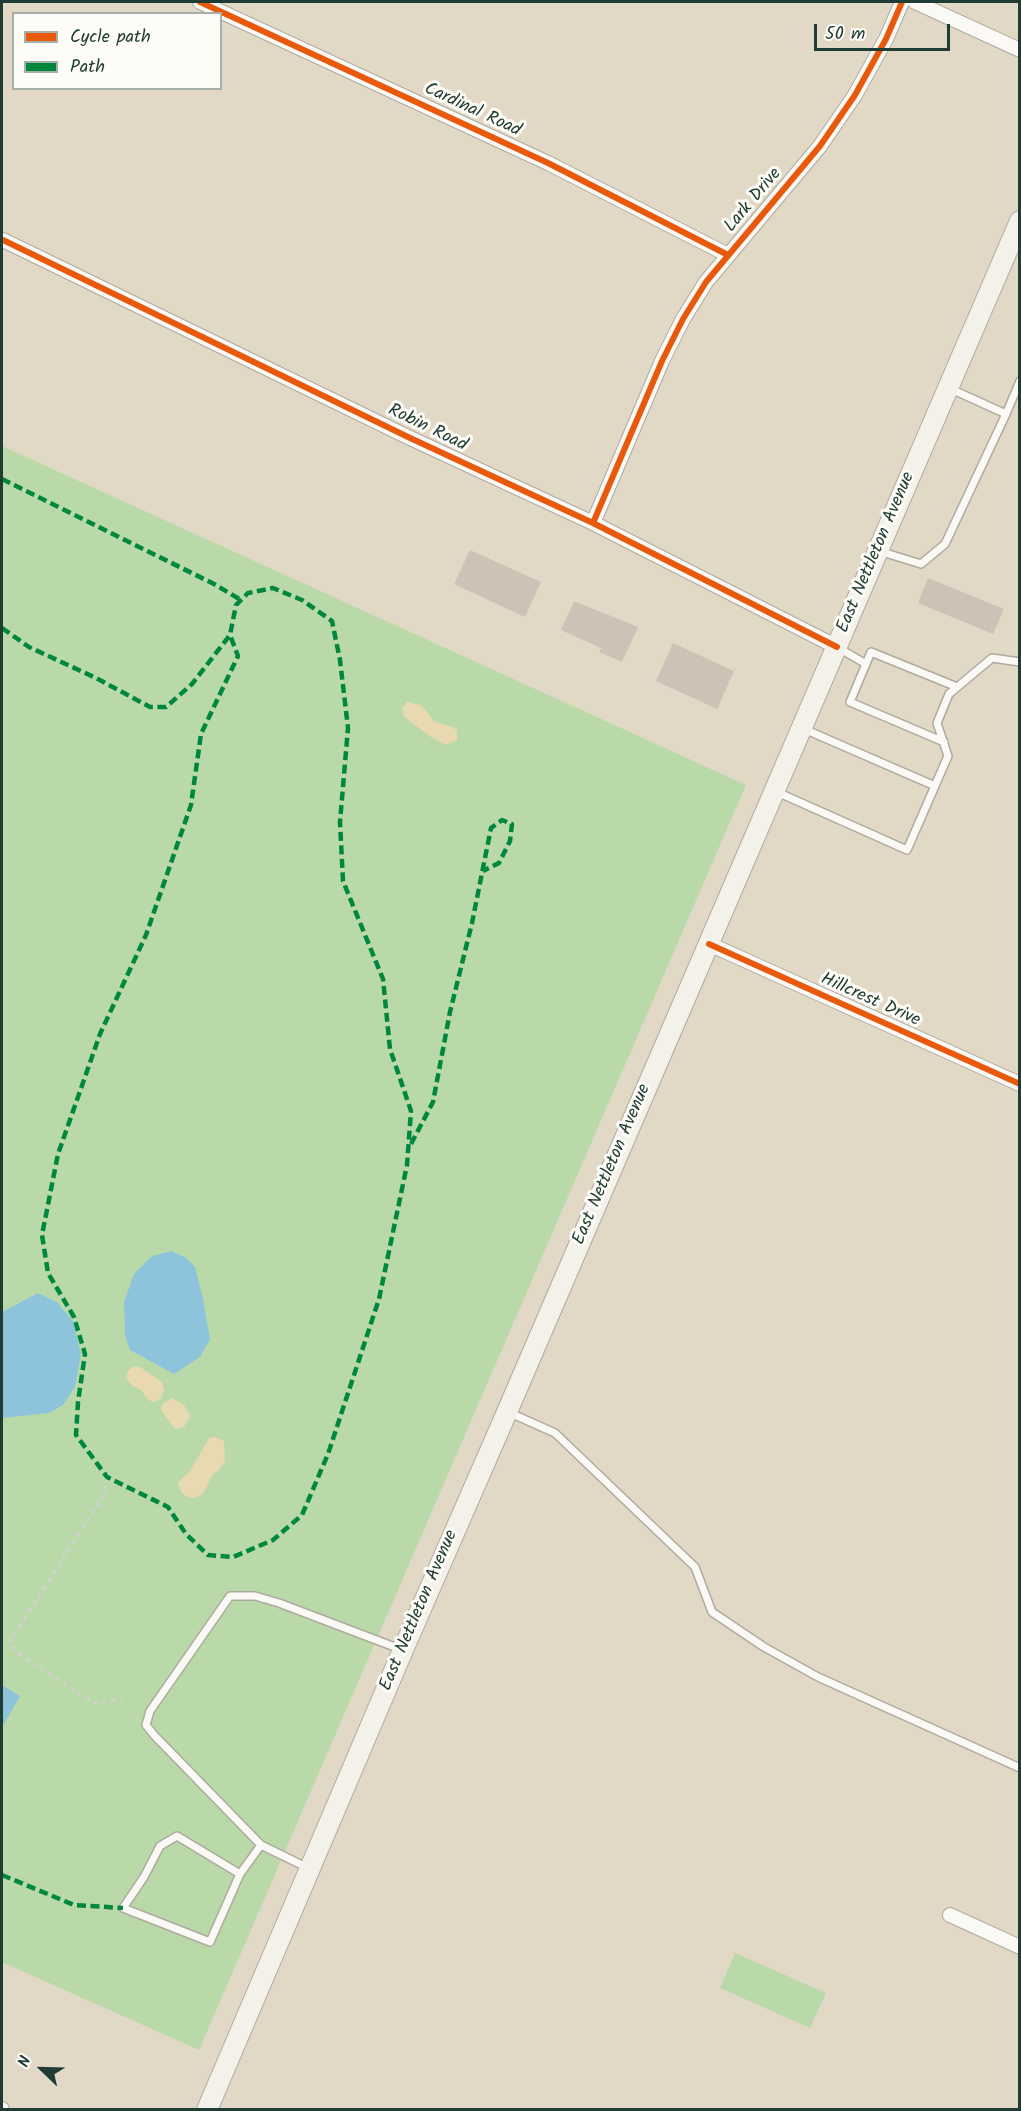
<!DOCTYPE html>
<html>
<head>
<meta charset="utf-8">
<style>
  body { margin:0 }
  #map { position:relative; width:1021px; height:2111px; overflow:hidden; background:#e2d8c6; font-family:Kalam,sans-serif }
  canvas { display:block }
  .frame { position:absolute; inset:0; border:3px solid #1f3d34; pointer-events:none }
  .legend { position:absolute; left:12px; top:12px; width:210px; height:78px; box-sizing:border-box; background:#fdfcf7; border:2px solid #a4b0a9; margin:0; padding:8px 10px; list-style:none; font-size:18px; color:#1f3d34 }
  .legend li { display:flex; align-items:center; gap:12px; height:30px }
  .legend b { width:30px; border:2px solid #a4b0a9 }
  .north { position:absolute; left:12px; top:2039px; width:60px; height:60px; -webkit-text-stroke:4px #fdfcf7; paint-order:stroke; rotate:293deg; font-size:16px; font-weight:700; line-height:24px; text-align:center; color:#1f3d34 }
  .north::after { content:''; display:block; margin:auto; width:21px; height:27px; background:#1f3d34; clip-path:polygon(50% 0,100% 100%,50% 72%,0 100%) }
  .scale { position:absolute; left:814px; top:24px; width:136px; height:27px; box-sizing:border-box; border:3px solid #1f3d34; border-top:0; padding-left:8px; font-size:18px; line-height:21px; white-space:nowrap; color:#1f3d34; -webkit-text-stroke:4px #fdfcf7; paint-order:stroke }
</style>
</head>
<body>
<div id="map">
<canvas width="1021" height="2111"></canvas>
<div class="frame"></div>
<ul class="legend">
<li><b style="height:8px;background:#e8590c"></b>Cycle path</li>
<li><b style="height:8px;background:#00873e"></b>Path</li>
</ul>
<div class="north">N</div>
<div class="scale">50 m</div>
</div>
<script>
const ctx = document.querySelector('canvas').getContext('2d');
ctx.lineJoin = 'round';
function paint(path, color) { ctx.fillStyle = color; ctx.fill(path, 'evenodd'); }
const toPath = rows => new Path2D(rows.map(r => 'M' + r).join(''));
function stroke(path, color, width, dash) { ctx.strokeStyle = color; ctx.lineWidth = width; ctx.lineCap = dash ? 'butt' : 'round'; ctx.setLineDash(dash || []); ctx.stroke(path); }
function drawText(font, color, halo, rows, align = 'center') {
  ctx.font = font + ' Kalam,sans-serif'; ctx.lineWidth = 6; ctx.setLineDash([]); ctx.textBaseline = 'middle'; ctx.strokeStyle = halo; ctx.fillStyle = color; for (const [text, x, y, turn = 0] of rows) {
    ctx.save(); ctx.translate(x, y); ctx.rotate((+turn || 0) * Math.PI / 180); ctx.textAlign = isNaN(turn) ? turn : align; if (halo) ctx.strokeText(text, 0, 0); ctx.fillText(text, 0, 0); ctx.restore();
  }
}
paint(toPath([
  [2,446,746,785,199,2050,2,1962],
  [735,1953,826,1993,810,2028,720,1988]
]), '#b9d9a8');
paint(toPath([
  [407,702,421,705,435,722,450,726,457,730,457,740,446,745,431,737,404,717,402,708],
  [132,1367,140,1367,162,1382,164,1391,160,1399,155,1402,148,1400,141,1390,131,1385,126,1377,128,1371],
  [172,1398,184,1405,190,1416,184,1427,175,1429,161,1410,162,1404],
  [215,1437,224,1441,225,1461,219,1470,213,1474,203,1494,195,1498,187,1497,181,1492,178,1484,182,1478,190,1471,209,1438]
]), '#e9d9b0');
paint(toPath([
  [172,1251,186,1258,195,1267,203,1299,210,1339,200,1357,174,1374,130,1350,125,1335,124,1302,134,1274,152,1256],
  [38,1293,57,1302,73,1321,81,1354,75,1387,63,1405,49,1413,2,1418,2,1312],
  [2,1685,20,1696,4,1724,2,1722]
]), '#8dc4db');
paint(toPath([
  [470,550,541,582,525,617,454,584],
  [928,578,1004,609,993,634,918,603],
  [574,601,638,627,622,662,599,652,601,648,561,630],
  [673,643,734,671,717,709,656,681]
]), '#cec2b6');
const service = toPath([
  [951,389,1006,414,1020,381],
  [879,551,921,564,945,544,1006,414],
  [837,647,866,664],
  [804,729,935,786],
  [944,742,850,702,871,652,957,687],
  [777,792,907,850,948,756,937,723,949,694,992,658,1020,662],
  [508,1412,555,1433,695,1567,712,1612,764,1647,818,1677,1020,1768],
  [308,1868,261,1845,154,1735,146,1725,150,1711,230,1596,255,1596,279,1603,400,1649],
  [240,1874,177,1836,160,1846,144,1877,123,1908,210,1942,240,1874,261,1845]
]);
const minor = toPath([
  [200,2,548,163,728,255],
  [915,2,1020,50],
  [3,240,408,437,593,523,837,647],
  [593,523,662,361,683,319,706,282,820,146,855,95,886,39,902,2],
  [709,944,1020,1084],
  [950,1915,1020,1947],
  [2,2109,2,2110]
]);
const secondary = toPath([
  [207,2110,403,1650,507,1412,1020,221]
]);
stroke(service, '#aeaa9e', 10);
stroke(minor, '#aeaa9e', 16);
stroke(secondary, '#aeaa9e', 22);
stroke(toPath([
  [107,1477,104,1495,10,1641,14,1651,94,1703,122,1698]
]), '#d1d0cb', 3, [4.5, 4.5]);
stroke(service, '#fbf9f6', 7);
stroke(minor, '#fbf9f6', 14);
stroke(secondary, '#f4f1eb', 20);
stroke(toPath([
  [2,479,214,584,241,600],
  [2,628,29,647,96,678,150,707,166,707,192,684,230,635,236,605,248,593,273,588,302,600,332,621,340,660,348,728,340,822,343,881,383,979,390,1049,411,1111,407,1165,379,1299,328,1454,302,1515,273,1540,233,1557,208,1555,186,1534,168,1507,107,1477,76,1435,78,1402,85,1354,74,1317,48,1273,42,1235,58,1154,100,1034,146,935,191,805,201,734,238,656,230,635],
  [411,1144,433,1102,450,1012,472,923,491,828,502,820,512,824,510,841,499,863,483,871],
  [2,1875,74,1905,123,1908]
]), '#00873e', 4.5, [9, 4.5]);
stroke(toPath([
  [200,2,548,163,728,255],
  [3,240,408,437,593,523,837,647],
  [593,523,662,361,683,319,706,282,820,146,855,95,886,39,902,2],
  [709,944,1020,1084]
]), '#e8590c', 6);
drawText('18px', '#1f3d34', '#fdfcf7', [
  ["Cardinal Road",472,111,25],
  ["Lark Drive",754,201,-50],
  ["Robin Road",427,429,26],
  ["East Nettleton Avenue",877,553,-67],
  ["Hillcrest Drive",870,1001,24],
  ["East Nettleton Avenue",613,1165,-67],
  ["East Nettleton Avenue",420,1611,-67]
]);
</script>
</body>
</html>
